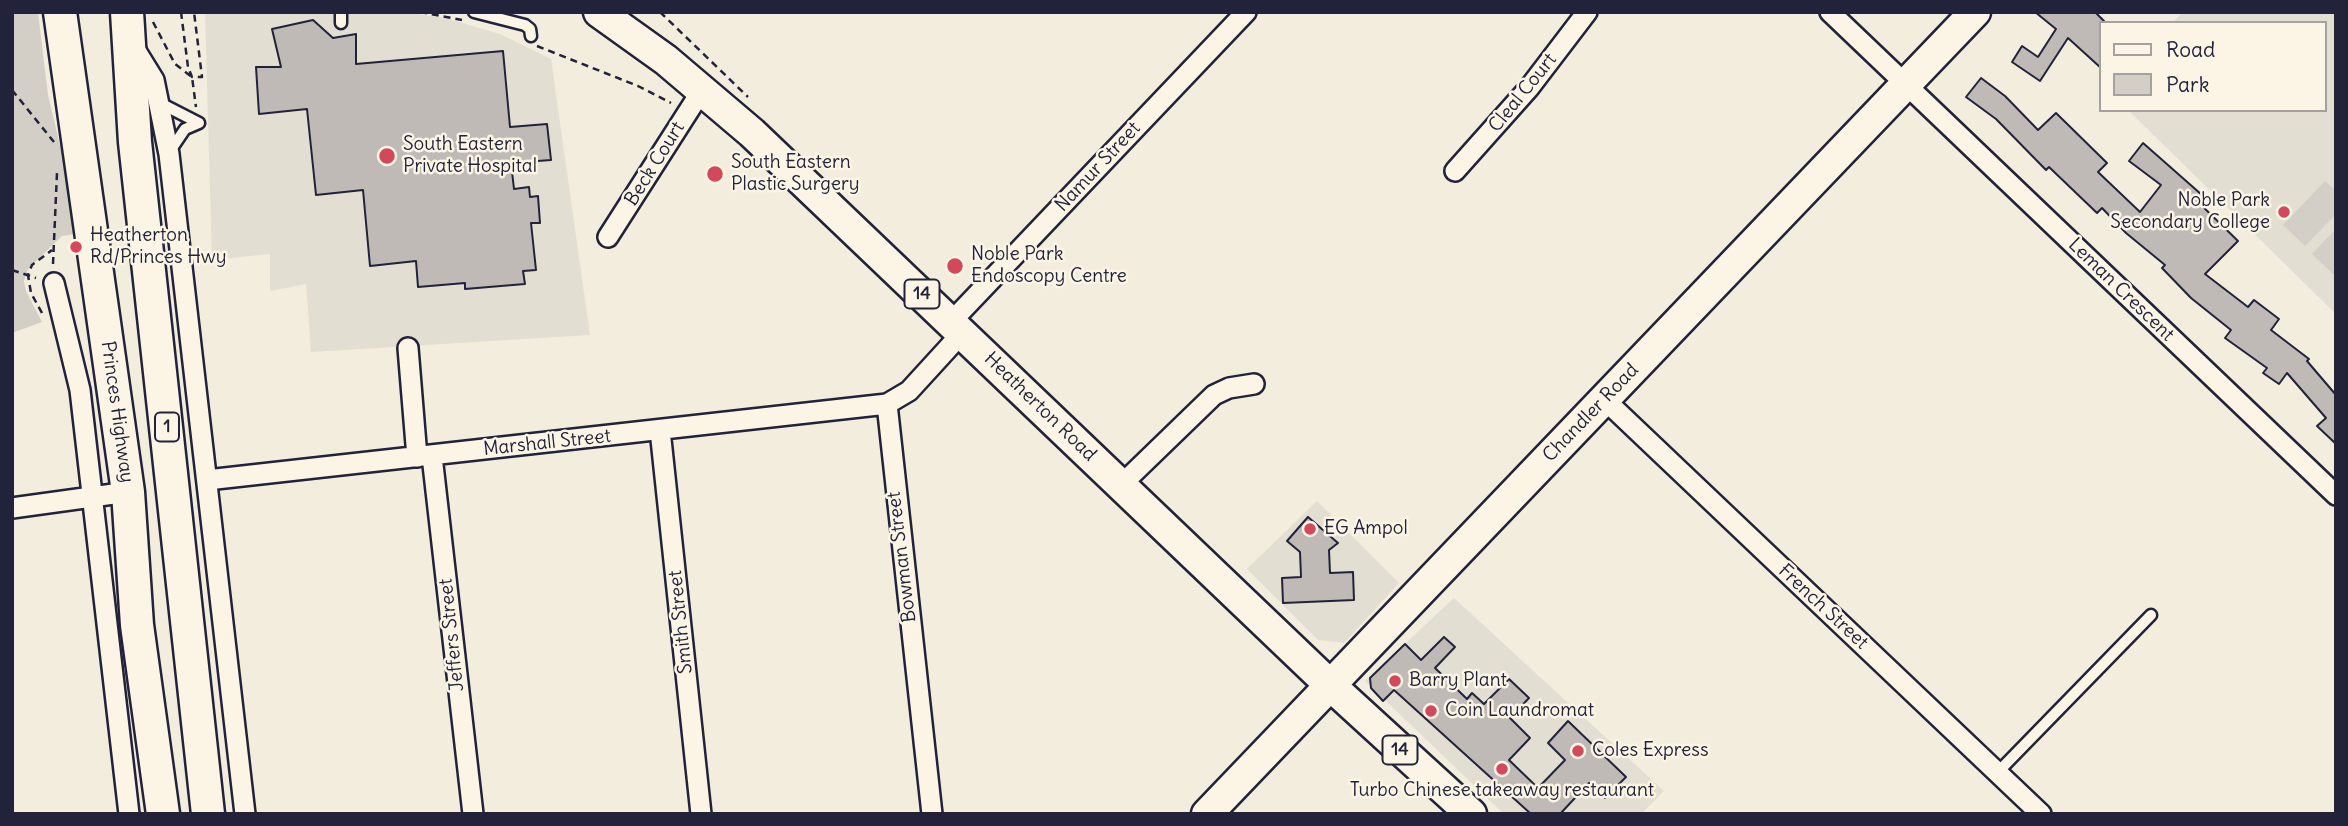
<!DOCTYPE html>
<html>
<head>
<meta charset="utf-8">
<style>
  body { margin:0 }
  #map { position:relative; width:2348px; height:826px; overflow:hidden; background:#f3edde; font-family:Delius,sans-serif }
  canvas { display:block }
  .frame { position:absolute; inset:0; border:14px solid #22223b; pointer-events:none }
  .legend { position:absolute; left:2099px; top:21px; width:228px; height:91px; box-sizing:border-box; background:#fcf5e5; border:2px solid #a5a1a1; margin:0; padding:9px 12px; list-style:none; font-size:21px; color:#22223b }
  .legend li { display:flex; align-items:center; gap:14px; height:35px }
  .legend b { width:35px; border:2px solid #a5a1a1 }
</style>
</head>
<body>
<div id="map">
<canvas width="2348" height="826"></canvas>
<div class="frame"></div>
<ul class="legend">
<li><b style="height:9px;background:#fcf5e5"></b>Road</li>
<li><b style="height:19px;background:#d4cfc6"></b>Park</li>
</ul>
</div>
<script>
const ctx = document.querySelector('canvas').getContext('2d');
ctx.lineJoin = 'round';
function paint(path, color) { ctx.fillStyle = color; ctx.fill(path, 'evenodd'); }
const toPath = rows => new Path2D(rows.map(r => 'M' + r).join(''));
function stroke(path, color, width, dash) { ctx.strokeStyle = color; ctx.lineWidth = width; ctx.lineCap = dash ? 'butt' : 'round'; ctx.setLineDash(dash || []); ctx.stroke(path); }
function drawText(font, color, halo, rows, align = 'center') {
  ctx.font = font + ' Delius,sans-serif'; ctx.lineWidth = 5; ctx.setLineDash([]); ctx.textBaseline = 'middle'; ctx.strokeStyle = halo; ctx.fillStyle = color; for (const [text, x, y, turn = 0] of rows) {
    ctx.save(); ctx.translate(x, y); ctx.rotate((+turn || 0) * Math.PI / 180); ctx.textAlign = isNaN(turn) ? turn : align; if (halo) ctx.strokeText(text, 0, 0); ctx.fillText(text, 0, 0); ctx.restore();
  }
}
paint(toPath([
  [205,12,405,12,449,19,500,34,551,59,590,335,311,352,306,284,270,291,270,254,212,260],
  [2183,12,2336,12,2336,314,2128,110,2325,110,2325,23,2172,23],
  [1317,501,1399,583,1344,643,1318,640,1247,569],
  [1454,598,1664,791,1641,814,1504,814,1365,681]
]), '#e3ded2');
paint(toPath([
  [12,12,38,12,48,95,66,170,76,234,62,236,28,269,24,281,26,291,42,322,12,333],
  [2325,181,2336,191,2336,214,2305,246,2283,225],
  [2336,229,2336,273,2334,275,2312,254]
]), '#d4cfc6');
const building = toPath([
  [2035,12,2095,12,2104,21,2101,23,2101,68,2068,38,2040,81,2012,62,2022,46,2038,57,2056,29,2035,12],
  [313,20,333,38,356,34,356,64,503,51,510,127,547,124,551,160,511,163,514,189,529,187,530,197,538,196,540,223,531,223,536,270,523,271,525,284,465,289,465,283,418,287,416,261,370,266,363,190,316,195,307,109,259,114,256,67,281,67,272,29,313,20],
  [1981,78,2005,96,2038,130,2056,113,2107,163,2098,172,2140,212,2161,185,2129,161,2143,143,2202,195,2197,201,2238,241,2205,274,2248,307,2254,300,2279,319,2271,330,2309,359,2307,361,2336,395,2336,444,2317,426,2326,418,2287,373,2279,384,2263,373,2267,368,2225,338,2231,330,2191,298,2162,268,2165,265,2126,233,2102,208,2097,213,2049,167,2046,170,1996,119,1966,97,1981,78],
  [1308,517,1338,543,1329,550,1330,573,1353,572,1354,600,1283,603,1282,578,1301,577,1300,552,1287,541,1308,517],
  [1444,637,1455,647,1435,668,1467,699,1472,693,1484,704,1509,679,1529,698,1510,718,1530,738,1509,760,1538,788,1565,760,1548,743,1568,721,1626,777,1605,798,1589,783,1560,814,1531,814,1394,690,1383,701,1371,688,1370,678,1405,644,1421,660,1444,637]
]);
paint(building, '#bfbab6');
stroke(building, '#22223b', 2);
const service = toPath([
  [341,12,341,23],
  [474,12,525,25,530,29,531,36],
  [160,103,199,123],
  [170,151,185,129,199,123],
  [1998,772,2151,615]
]);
const minor = toPath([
  [1830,12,2336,495],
  [133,46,154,80,169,154,245,814],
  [1455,171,1529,88,1587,12],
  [608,237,702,90],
  [54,283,80,390,129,814],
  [951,322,1246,12],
  [408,348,417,457],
  [1604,399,2041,814],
  [887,404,932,814],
  [660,430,701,814],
  [432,456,473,814],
  [207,480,887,404,909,391,962,333],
  [1121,485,1214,395,1229,388,1254,384],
  [12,508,128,492]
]);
const primary = toPath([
  [599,12,666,60,752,133,1330,685,1471,814],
  [1207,814,1975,12]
]);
const trunk = toPath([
  [60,12,128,492,137,625,163,814],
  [127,12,135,142,208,814]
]);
stroke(service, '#22223b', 15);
stroke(minor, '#22223b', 24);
stroke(primary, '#22223b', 35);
stroke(trunk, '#22223b', 37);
stroke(toPath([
  [181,12,188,67,192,77,202,77,194,12],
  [420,12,462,20],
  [660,12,748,97],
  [153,22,175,64,192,77,196,107],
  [537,46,638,86,671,103],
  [12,90,54,142],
  [53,264,57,173],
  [12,270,36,278],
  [42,313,31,293,28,275,32,265,52,250]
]), '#22223b', 2.5, [7, 5]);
stroke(service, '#fcf5e5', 10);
stroke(minor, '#fcf5e5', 19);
stroke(primary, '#fcf5e5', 30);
stroke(trunk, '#fcf5e5', 32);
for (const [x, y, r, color] of [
  [387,156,9,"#d1495b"],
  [715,174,9,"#d1495b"],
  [2284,212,7,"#d1495b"],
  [76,247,7,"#d1495b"],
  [955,266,9,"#d1495b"],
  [1310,529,7,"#d1495b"],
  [1395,681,7,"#d1495b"],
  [1431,711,7,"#d1495b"],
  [1578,751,7,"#d1495b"],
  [1502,769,7,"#d1495b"]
]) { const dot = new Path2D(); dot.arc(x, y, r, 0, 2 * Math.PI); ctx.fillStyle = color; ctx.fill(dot); stroke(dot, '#fcf5e5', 2.5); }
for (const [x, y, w] of [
  [922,294,35],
  [167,427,24],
  [1400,750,35]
]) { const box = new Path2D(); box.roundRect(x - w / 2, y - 14.5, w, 29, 5); ctx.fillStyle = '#fcf5e5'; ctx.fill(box); stroke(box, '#22223b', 2); }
drawText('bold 18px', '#22223b', null, [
  ["14",922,294],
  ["1",167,427],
  ["14",1400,750]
]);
drawText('19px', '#22223b', '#fcf5e5', [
  ["Cleal Court",1523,93,-51],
  ["Beck Court",655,164,-58],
  ["Namur Street",1098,167,-47],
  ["Leman Crescent",2121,290,44],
  ["Heatherton Road",1040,407,44],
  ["Princes Highway",117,412,82],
  ["Chandler Road",1591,413,-46],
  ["Marshall Street",547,443,-6],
  ["Bowman Street",902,557,-97],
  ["French Street",1823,607,43],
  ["Smith Street",681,622,-96],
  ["Jeffers Street",452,635,-96]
]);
drawText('19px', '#22223b', '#fcf5e5', [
  ["South Eastern",403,145],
  ["Private Hospital",403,167],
  ["South Eastern",731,163],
  ["Plastic Surgery",731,185],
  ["Noble Park",2270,201,"right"],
  ["Secondary College",2270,223,"right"],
  ["Heatherton",90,236],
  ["Rd/Princes Hwy",90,258],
  ["Noble Park",971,255],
  ["Endoscopy Centre",971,277],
  ["EG Ampol",1324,529],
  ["Barry Plant",1409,681],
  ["Coin Laundromat",1445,711],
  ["Coles Express",1592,751],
  ["Turbo Chinese takeaway restaurant",1502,791,"center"]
], 'left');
</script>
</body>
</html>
